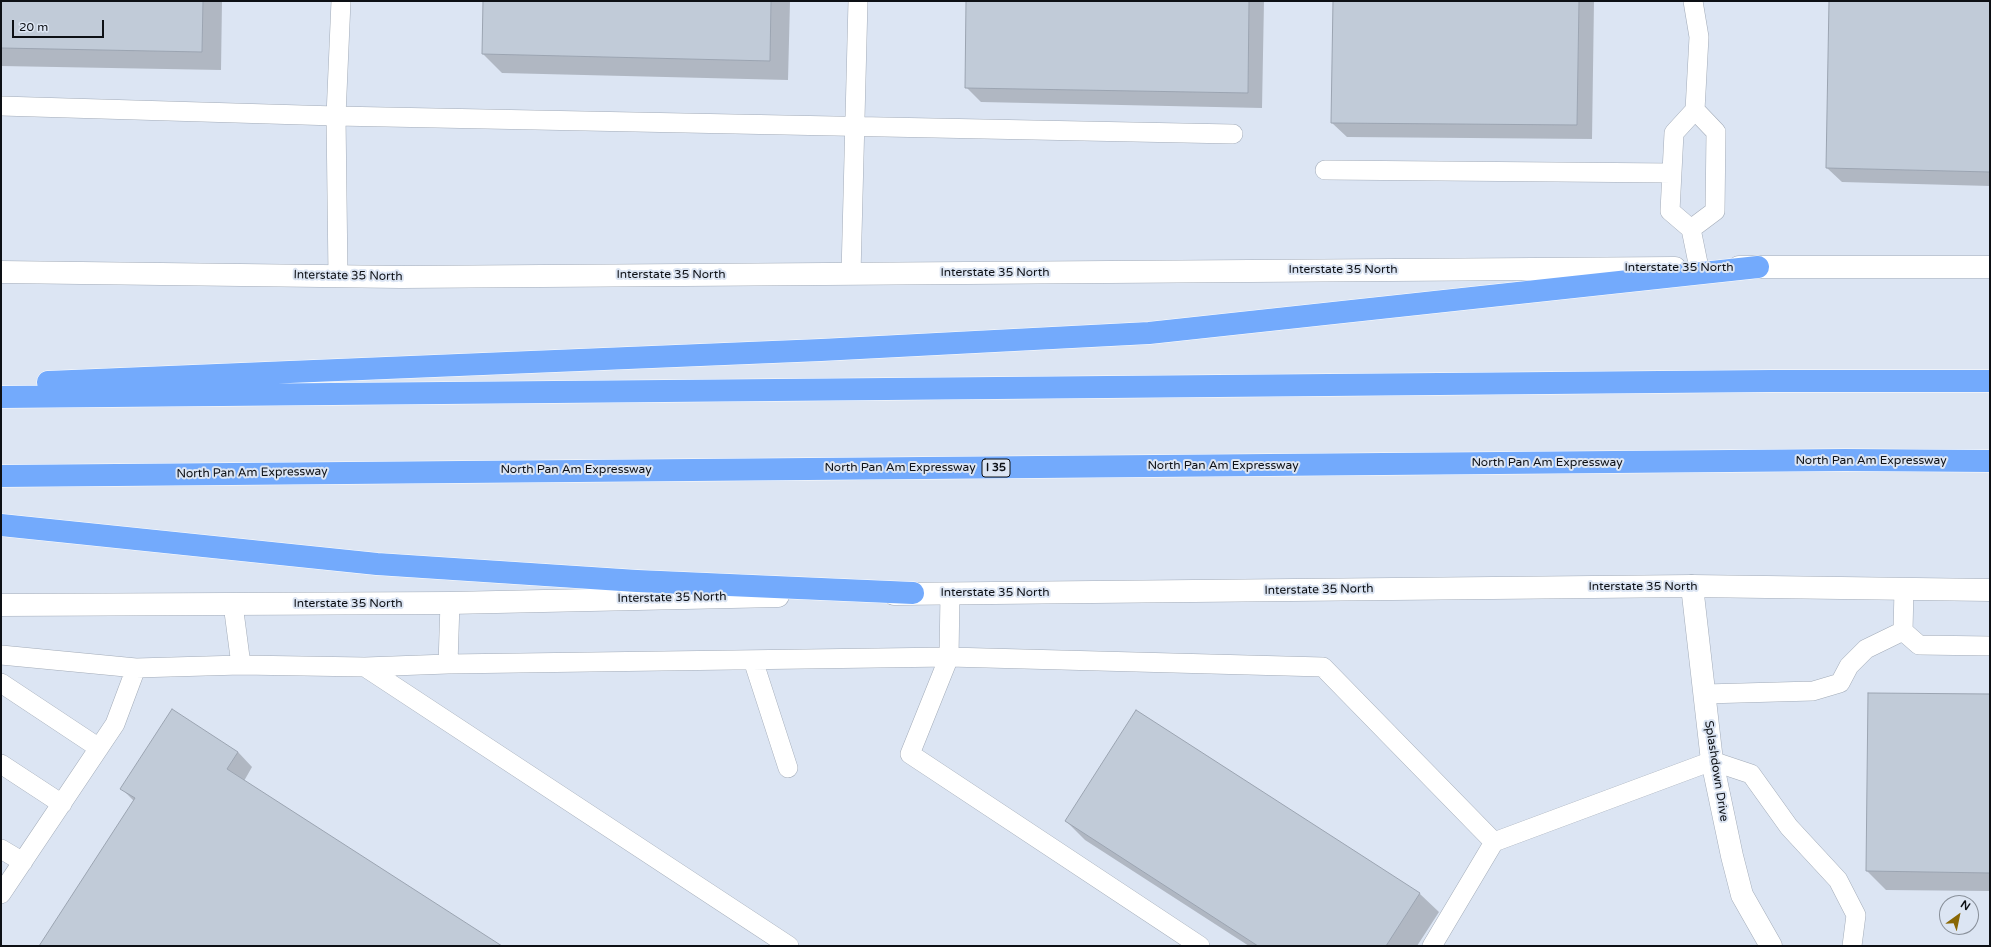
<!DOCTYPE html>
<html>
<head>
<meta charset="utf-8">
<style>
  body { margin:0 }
  #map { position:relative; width:1991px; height:947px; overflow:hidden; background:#dce5f3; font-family:"Varela Round",sans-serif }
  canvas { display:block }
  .frame { position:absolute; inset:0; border:2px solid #0d1015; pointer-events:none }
  .north { position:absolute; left:1939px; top:895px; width:40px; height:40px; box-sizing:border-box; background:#dce5f3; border:1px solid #89909a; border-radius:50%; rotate:33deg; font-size:11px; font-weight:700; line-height:16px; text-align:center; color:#0d1015 }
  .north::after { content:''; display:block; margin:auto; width:14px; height:18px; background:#896704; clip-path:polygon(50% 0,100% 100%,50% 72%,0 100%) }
  .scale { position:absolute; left:12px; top:20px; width:92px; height:18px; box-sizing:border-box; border:2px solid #0d1015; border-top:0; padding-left:5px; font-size:12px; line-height:14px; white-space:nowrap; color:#0d1015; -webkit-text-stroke:3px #dce5f3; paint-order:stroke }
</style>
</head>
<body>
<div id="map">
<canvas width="1991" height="947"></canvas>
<div class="frame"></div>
<div class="north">N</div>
<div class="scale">20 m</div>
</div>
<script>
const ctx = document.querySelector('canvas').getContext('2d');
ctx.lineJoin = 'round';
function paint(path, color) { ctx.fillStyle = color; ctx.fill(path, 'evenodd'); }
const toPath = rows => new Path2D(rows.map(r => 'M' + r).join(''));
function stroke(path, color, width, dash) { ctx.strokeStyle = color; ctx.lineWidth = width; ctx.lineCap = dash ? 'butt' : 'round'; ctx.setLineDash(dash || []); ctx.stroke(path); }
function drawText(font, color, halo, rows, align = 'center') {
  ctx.font = font + ' "Varela Round",sans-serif'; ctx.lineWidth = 4; ctx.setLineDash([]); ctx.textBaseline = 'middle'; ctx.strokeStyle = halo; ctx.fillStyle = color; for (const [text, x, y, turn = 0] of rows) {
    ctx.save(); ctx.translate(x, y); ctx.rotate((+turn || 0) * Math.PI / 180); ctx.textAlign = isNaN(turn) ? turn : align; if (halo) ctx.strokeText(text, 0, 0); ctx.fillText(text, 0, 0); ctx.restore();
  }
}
paint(toPath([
  [1,1,222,1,221,70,1,66],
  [484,1,790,1,788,80,502,73,483,54],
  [967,1,1264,1,1262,108,981,102,966,87],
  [1334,1,1594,1,1592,139,1347,137,1332,123],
  [1830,1,1990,1,1990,186,1842,182,1827,168],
  [1990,695,1990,891,1886,890,1867,871],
  [1137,711,1420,894,1439,912,1417,946,1249,946,1085,840,1066,821],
  [238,752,252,767,244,781,500,946,41,946,134,801,122,789]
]), '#0003');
const building = toPath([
  [1,1,203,1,202,52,1,48,1,1],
  [483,1,771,1,770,61,482,54,483,1],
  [966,1,1249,1,1248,93,965,88,966,1],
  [1333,1,1579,1,1577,125,1331,123,1333,1],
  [1829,1,1990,1,1990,172,1826,168,1829,1],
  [1868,693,1990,694,1990,873,1866,871,1868,693],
  [172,709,238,752,227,769,502,946,39,946,135,798,120,789,172,709],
  [1136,710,1420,893,1386,946,1258,946,1065,821,1136,710]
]);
paint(building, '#c1cbd8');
stroke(building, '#9ba4b1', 1);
const lane = toPath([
  [1693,1,1699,37,1695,110,1674,133,1670,211,1691,229,1699,268],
  [1,106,336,116,341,1],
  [1325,170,1672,173],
  [1691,229,1715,211,1716,132,1695,110],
  [851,274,858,1],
  [338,276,336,116,1233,134],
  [1904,589,1903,631,1919,645,1990,646],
  [950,594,949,657,910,754,1200,946],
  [233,604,241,665,365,667,448,664,450,603],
  [1,655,136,668,241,665],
  [753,660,788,768],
  [448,664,949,657,1323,667,1494,842,1432,946],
  [365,667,789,946],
  [1,683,99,748],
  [1705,694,1813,691,1840,683,1849,666,1866,649,1903,631],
  [1,764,62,804],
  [1494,842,1712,761,1751,774,1789,827,1838,880,1856,915,1852,946],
  [1,849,23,862],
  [1,894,115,724,136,668]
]);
const street = toPath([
  [1692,586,1712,761,1732,856,1742,895,1771,946]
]);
const secondary = toPath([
  [1739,267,1990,267],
  [1,272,401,277,1675,268],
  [894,594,1692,586,1990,590],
  [1,605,450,603,778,596]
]);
const highway = toPath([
  [48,382,821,350,1149,333,1758,267],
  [1,397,1771,381,1990,381],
  [1,476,1845,460,1990,461],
  [1,525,377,564,637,581,913,593]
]);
stroke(lane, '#a2abb8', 20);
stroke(street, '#a2abb8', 23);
stroke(secondary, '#a2abb8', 23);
stroke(highway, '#fff', 23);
stroke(lane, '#fff', 19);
stroke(street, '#fff', 22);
stroke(secondary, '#fff', 22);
stroke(highway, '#73aafc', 22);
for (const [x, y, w] of [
  [996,468,28]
]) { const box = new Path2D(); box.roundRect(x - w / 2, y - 9, w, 18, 3); ctx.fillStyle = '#dce5f3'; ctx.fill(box); stroke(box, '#0d1015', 1); }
drawText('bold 11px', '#0d1015', null, [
  ["I 35",996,468]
]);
drawText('12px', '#0d1015', '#dce5f3', [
  ["Interstate 35 North",1679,268],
  ["Interstate 35 North",1343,270],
  ["Interstate 35 North",995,273],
  ["Interstate 35 North",671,275],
  ["Interstate 35 North",348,276,1],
  ["North Pan Am Expressway",1871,461],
  ["North Pan Am Expressway",1547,463],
  ["North Pan Am Expressway",1223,466],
  ["North Pan Am Expressway",900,468],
  ["North Pan Am Expressway",576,470],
  ["North Pan Am Expressway",252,473,-1],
  ["Interstate 35 North",1643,587],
  ["Interstate 35 North",1319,590,-1],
  ["Interstate 35 North",995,593],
  ["Interstate 35 North",672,598,-1],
  ["Interstate 35 North",348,604],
  ["Splashdown Drive",1716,771,81]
]);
</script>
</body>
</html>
